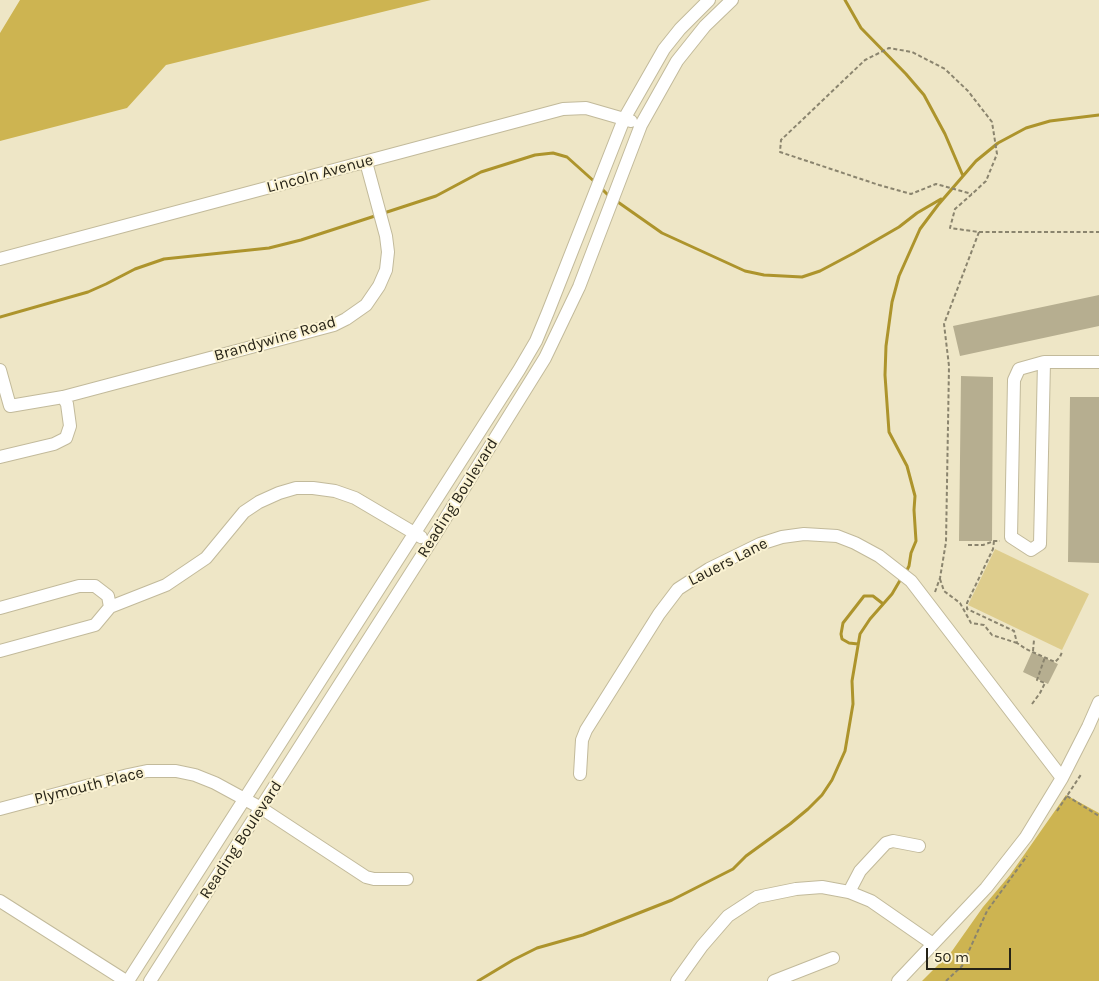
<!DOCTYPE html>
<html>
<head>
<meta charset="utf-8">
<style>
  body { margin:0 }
  #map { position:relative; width:1099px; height:981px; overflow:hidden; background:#eee6c6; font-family:Karla,sans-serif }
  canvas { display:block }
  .scale { position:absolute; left:926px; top:948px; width:85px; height:22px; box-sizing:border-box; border:2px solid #262317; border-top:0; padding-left:6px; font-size:15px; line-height:18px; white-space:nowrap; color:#262317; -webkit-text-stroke:4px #fbf3d3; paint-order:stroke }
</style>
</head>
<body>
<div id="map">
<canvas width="1099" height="981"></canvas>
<div class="scale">50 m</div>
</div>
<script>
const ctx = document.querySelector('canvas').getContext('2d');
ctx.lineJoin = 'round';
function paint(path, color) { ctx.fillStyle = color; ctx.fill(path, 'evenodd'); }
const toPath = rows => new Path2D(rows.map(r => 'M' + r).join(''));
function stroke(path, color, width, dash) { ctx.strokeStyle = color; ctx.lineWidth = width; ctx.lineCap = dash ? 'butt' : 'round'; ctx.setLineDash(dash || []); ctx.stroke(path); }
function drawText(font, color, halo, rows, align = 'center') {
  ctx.font = font + ' Karla,sans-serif'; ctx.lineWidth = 4; ctx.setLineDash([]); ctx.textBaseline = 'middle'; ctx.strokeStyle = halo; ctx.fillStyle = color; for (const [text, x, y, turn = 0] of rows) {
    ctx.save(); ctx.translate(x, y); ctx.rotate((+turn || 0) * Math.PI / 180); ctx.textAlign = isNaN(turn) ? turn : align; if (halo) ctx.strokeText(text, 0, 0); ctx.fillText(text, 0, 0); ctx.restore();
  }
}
paint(toPath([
  [995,549,1089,594,1062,650,968,605]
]), '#decd8d');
paint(toPath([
  [20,0,431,0,166,65,127,108,0,141,0,33],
  [1066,795,1099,813,1099,981,922,981,952,951,983,907,1010,875]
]), '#cdb451');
stroke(toPath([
  [845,0,861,28,906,74,924,95,945,134,963,176],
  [600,187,610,197],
  [615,200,662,233,745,271,764,275,802,277,820,271,854,253,899,227,917,213,941,199],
  [384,213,436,196,481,172,535,155,553,153,567,157,596,183],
  [0,317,88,292,106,284,135,269,164,259,269,248,301,240,378,215],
  [906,572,909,566,911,553,916,541,914,510,915,496,907,466,889,432,885,375,886,346,892,302,899,276,920,229,938,205,976,161,998,143,1026,128,1050,121,1099,115],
  [858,644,849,643,842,639,841,634,843,623,864,596,873,596,882,603],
  [478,981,513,960,537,948,583,935,616,922,672,900,733,869,746,856,790,824,808,809,822,795,832,780,845,751,853,704,852,681,860,634,870,619,892,594,902,577]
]), '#ad942c', 3);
paint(toPath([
  [1099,295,1099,326,960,356,953,326],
  [961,376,993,377,992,541,959,541],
  [1070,397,1099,397,1099,563,1068,562],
  [1032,652,1058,664,1048,684,1023,672]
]), '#b6ae90');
const minor = toPath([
  [0,259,563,109,586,108,631,121],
  [1044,362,1040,544,1031,550,1011,537,1014,380,1019,369,1044,362,1099,362],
  [0,370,10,406,63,397,274,341,334,325,346,319,366,305,379,286,386,270,388,252,386,236,366,162],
  [0,457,54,444,66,438,70,426,67,404,63,397],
  [0,608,79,586,95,586,108,596,110,607],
  [0,651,95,625,110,607,166,585,206,558,244,512,259,502,279,493,296,488,313,488,335,491,355,498,421,537],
  [580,774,582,740,586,730,659,614,678,589,709,569,760,544,782,537,804,534,837,536,855,543,879,556,911,581,1062,778],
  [0,809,128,775,147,771,176,771,195,775,215,783,261,808,366,877,374,879,407,879],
  [849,892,860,871,886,843,893,841,919,846],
  [0,901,126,981],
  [128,981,519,370,536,341,548,312,624,119,664,49,680,29,709,0],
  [150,981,430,543,545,358,579,287,641,125,677,61,705,26,732,0],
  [677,981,702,946,728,916,757,897,796,889,822,887,849,892,871,901,933,944],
  [774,981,833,958],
  [898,981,986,888,1026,837,1062,778,1088,727,1099,702]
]);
stroke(minor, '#c2ba9b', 14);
stroke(toPath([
  [979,232,1099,232],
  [994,541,993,549,967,603,967,609,1014,631,1017,643,1026,649,1055,662,1060,657,1062,652],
  [968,545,983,545,994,541,1000,541],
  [940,579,944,591,960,603,971,623,984,625,992,635,1017,643],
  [935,592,940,578,946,542,949,366,944,324,979,232,950,228,955,209,972,194,986,181,997,154,992,122,968,91,945,69,912,52,889,48,865,60,781,140,780,152,879,185,911,194,936,184,972,194],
  [1033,651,1034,640],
  [1032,704,1040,693,1045,683,1037,680,1045,657],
  [1067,796,1099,816],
  [1057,811,1082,773],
  [946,981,962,966,987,911,1027,856]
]), '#8a846e', 2, [4, 2.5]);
stroke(minor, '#fff', 12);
drawText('16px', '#262317', '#fbf3d3', [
  ["Lincoln Avenue",320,174,-15],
  ["Brandywine Road",275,339,-16],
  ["Reading Boulevard",458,498,-58],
  ["Lauers Lane",728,562,-27],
  ["Plymouth Place",89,786,-14],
  ["Reading Boulevard",241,840,-57]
]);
</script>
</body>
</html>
